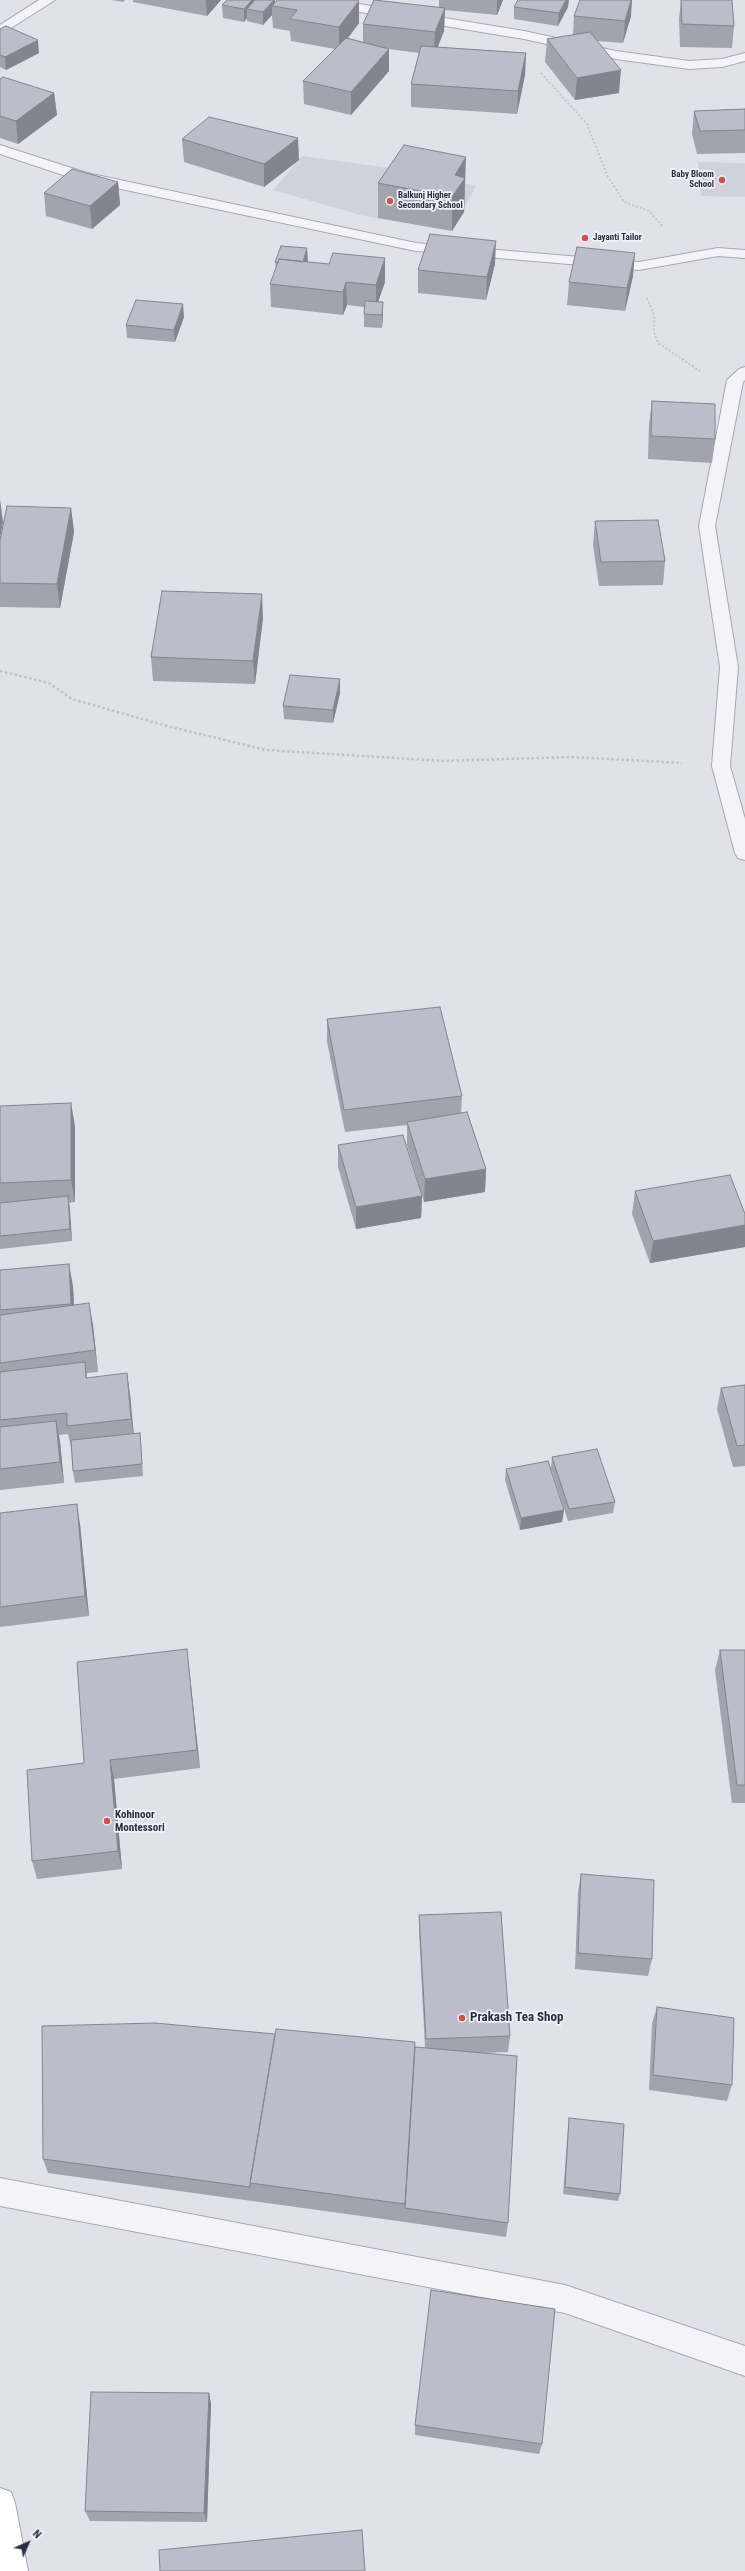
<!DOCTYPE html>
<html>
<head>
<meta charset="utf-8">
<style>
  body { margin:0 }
  #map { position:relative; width:745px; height:2571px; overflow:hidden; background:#e1e2e9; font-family:"Roboto Condensed",sans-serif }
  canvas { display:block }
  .north { position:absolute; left:8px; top:2523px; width:40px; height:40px; -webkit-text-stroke:3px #f1f2f7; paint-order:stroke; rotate:45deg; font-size:11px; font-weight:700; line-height:16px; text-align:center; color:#2a2d41 }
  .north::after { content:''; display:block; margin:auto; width:14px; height:18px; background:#2a2d41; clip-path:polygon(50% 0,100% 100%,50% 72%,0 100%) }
</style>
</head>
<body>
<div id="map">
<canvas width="745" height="2571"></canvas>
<div class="north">N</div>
</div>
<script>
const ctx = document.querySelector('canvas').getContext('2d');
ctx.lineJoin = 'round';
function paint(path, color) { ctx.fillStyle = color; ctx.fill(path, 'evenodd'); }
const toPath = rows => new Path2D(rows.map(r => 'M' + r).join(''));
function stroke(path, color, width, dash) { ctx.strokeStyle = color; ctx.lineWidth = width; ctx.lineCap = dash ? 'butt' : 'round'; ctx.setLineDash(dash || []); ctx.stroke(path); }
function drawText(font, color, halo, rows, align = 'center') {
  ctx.font = font + ' "Roboto Condensed",sans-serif'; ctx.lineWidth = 3.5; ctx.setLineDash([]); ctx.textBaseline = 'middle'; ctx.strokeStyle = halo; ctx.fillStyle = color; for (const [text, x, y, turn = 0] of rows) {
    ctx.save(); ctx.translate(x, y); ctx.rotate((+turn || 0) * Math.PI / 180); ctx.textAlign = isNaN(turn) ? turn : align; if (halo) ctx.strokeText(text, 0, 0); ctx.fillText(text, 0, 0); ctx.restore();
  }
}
paint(toPath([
  [302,156,412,171,476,186,452,231,364,216,273,190],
  [698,162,745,163,745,197,701,196]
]), '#cfd1db');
const minor = toPath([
  [39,0,55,0,0,35,0,25,39,0],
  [304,0,335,0,524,31,616,51,689,61,722,59,745,53,745,61,722,67,689,69,616,59,524,39,311,4,304,0],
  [0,145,87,173,416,243,639,262,718,248,745,250,745,258,718,256,639,270,416,251,78,180,0,154,0,145],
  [745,367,745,380,743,382,715,526,738,667,730,766,745,819,745,860,738,858,735,853,712,766,720,667,699,526,727,380,739,369,745,367],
  [0,2178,565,2285,745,2346,745,2376,565,2313,0,2206,0,2178]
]);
const major = toPath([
  [0,2488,11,2492,15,2503,28,2571,0,2571,0,2488]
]);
stroke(minor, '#a6a8b3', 2);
stroke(major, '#a1a4b5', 2);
stroke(toPath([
  [541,73,587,124,607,175,624,202,649,211,663,227],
  [647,298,654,315,654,332,658,343,700,371]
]), '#bfc0c8', 1.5, [2, 2]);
stroke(toPath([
  [0,671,49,683,72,699,163,725,266,750,443,761,572,757,682,763]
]), '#bfc0c8', 2.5, [2.5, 2.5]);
paint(minor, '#f4f4f8');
paint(major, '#fff');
paint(toPath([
  [111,0,125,0,123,2],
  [133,0,221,0,207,16,133,2],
  [227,0,275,0,275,2,359,1,359,23,348,38,363,42,363,24,439,8,439,0,503,0,497,15,445,10,444,31,438,47,526,53,525,75,517,114,411,107,411,84,419,53,389,49,389,71,351,115,304,104,303,81,335,49,291,41,290,31,273,28,272,15,263,25,247,21,247,18,244,22,223,18,222,5],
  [681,0,732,0,734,26,732,48,680,47,679,19],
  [514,7,568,7,558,26,514,19],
  [574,16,631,16,623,43,597,41,619,93,575,100,545,62,547,39,573,35],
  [0,29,39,53,6,70,0,67],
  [0,79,54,93,57,115,18,144,0,138],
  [745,109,745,153,697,154,692,134,694,111],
  [182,139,299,160,264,187,184,162],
  [118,182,120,205,92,229,46,216,44,193],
  [378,183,465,191,464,212,452,231,378,218],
  [385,258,385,282,378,302,383,315,382,328,364,327,364,307,347,305,343,315,271,307,270,284,276,269,275,262,308,261,307,262,329,264],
  [495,264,486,300,418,293,418,270],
  [633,276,625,311,567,305,569,282],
  [184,317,175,342,127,338,126,325],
  [652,401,715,439,712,463,648,459,649,424],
  [71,508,74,532,60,608,0,607,0,540],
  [595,521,665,561,663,585,599,586,593,545],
  [263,618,255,684,153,681,151,657],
  [340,679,340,693,333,723,284,719,283,706],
  [327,1019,462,1096,461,1113,486,1169,485,1192,424,1202,407,1145,407,1125,345,1132,327,1042],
  [0,1106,75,1126,75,1202,69,1203,72,1241,0,1249],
  [338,1145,422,1196,421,1218,356,1229,338,1167],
  [635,1191,745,1214,745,1247,650,1263,632,1214],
  [0,1270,73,1286,74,1305,93,1325,98,1372,87,1373,87,1378,130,1394,134,1434,140,1433,141,1445,143,1476,75,1483,73,1471,71,1447,68,1434,59,1435,60,1442,64,1483,0,1490],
  [745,1385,745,1466,733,1467,717,1409,721,1388],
  [552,1457,615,1502,613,1513,568,1521,551,1468],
  [506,1469,564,1510,562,1522,520,1530,505,1480],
  [0,1513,80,1524,89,1616,0,1627],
  [187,1649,200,1768,114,1779,122,1869,37,1879,32,1861,84,1763],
  [720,1650,745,1650,745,1803,732,1803,715,1670],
  [581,1874,652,1959,648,1976,575,1969,578,1892],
  [419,1915,510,2036,508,2052,482,2053,508,2223,506,2237,405,2222,48,2173,43,2159,415,2047,425,2048,419,1932],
  [657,2007,732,2085,727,2101,649,2090,652,2023],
  [569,2118,620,2194,618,2201,563,2194,568,2127],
  [209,2393,211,2404,207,2522,90,2521,85,2511],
  [415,2425,542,2444,539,2454,415,2435]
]), '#a1a3ad');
paint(toPath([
  [206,0,221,0,207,16],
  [252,0,258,0,247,9,247,18,244,22,244,9],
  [274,0,275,0,275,7,272,6,272,15,263,25,263,12],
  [497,0,503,0,497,15],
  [566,0,569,0,568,7,558,26,559,13],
  [631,0,632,0,631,16,623,43,625,21],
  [359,1,359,23,339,50,339,27],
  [445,8,444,31,434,55,435,32],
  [38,40,39,53,6,70,5,57],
  [389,49,389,71,351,115,351,92],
  [526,53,525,75,517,114,518,91],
  [621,70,619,93,575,100,577,78],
  [54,93,57,115,18,144,16,121],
  [298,138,299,160,264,187,264,164],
  [466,157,464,212,452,231,452,197,455,175],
  [118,182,120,205,92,229,90,206],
  [496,241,495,264,486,300,487,277],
  [307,248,308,261,302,278,302,265],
  [635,253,633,276,625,311,627,288],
  [385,258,385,282,376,308,376,285],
  [346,282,347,305,343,315,343,292],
  [383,302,383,315,382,328,382,315],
  [183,304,184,317,175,342,174,330],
  [0,499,3,522,0,538],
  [71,508,74,532,60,608,57,584],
  [262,594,263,618,255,684,253,661],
  [340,679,340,693,333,723,333,710],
  [71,1103,75,1126,75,1202,71,1180],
  [486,1169,485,1192,424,1202,425,1179],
  [68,1196,70,1209,72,1241,70,1229],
  [422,1196,421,1218,356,1229,356,1207],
  [745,1225,745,1247,650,1263,653,1241],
  [69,1264,73,1286,75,1326,71,1304],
  [89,1303,93,1325,98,1372,95,1350],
  [127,1373,130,1394,134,1440,131,1419],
  [56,1421,60,1442,64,1483,60,1462],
  [77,1504,80,1524,89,1616,85,1596],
  [564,1510,562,1522,520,1530,521,1518],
  [187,1649,189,1668,200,1768,197,1750],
  [110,1760,114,1779,122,1869,118,1851],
  [209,2393,211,2404,207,2522,204,2513]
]), '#83848d');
const building = toPath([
  [227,0,252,0,244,9,222,5,227,0],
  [255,0,274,0,263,12,247,9,255,0],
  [277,0,356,0,359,1,339,27,290,19,297,10,272,6,277,0],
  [374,0,445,8,435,32,363,24,374,0],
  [518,0,566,0,559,13,514,7,518,0],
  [580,0,631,0,625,21,574,16,580,0],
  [681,0,732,0,734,26,682,24,681,0],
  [6,26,38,40,5,57,0,55,0,29,6,26],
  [590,32,621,70,577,78,547,39,590,32],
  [346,38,389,49,351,92,303,81,346,38],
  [421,46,526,53,518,91,411,84,421,46],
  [3,77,54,93,16,121,0,116,0,79,3,77],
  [745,109,745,130,700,131,694,111,745,109],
  [209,117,298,138,264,164,182,139,209,117],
  [404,145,466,157,455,175,465,178,452,197,378,183,404,145],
  [72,169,118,182,90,206,44,193,72,169],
  [430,234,496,241,487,277,418,270,430,234],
  [281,246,307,248,303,262,279,259,278,263,275,262,281,246],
  [577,247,635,253,627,288,569,282,577,247],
  [333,253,385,258,376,285,346,282,343,292,270,284,279,259,329,264,333,253],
  [136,300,183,304,174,330,126,325,136,300],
  [365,301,383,302,382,315,364,314,365,301],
  [652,401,715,404,715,439,651,436,652,401],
  [7,506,71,508,57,584,0,583,0,540,7,506],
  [658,520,665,561,601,562,595,521,658,520],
  [162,591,262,594,253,661,151,657,162,591],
  [290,675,340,679,333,710,283,706,290,675],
  [440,1007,462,1096,344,1110,327,1019,440,1007],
  [71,1103,71,1180,0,1183,0,1106,71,1103],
  [467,1112,486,1169,425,1179,407,1122,467,1112],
  [403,1135,422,1196,356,1207,338,1145,403,1135],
  [730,1175,745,1214,745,1225,653,1241,635,1191,730,1175],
  [68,1196,70,1229,0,1236,0,1203,68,1196],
  [69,1264,71,1304,0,1310,0,1270,69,1264],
  [89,1303,95,1350,0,1363,0,1315,89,1303],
  [85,1362,86,1378,127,1373,131,1419,67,1426,67,1413,0,1420,0,1372,85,1362],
  [745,1385,745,1445,737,1446,721,1388,745,1385],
  [56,1421,60,1462,0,1469,0,1427,56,1421],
  [140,1433,142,1464,73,1471,71,1440,140,1433],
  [597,1449,615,1502,569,1509,552,1457,597,1449],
  [548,1461,564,1510,521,1518,506,1469,548,1461],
  [77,1504,85,1596,0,1607,0,1513,77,1504],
  [187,1649,197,1750,110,1760,118,1851,32,1861,27,1770,84,1763,77,1662,187,1649],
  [720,1650,745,1650,745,1785,737,1785,720,1650],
  [581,1874,654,1880,652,1959,578,1953,581,1874],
  [501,1912,510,2036,426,2039,419,1915,501,1912],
  [657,2007,734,2018,732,2085,653,2075,657,2007],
  [155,2023,275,2034,250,2183,250,2187,43,2159,42,2026,155,2023],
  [276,2029,415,2042,405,2204,250,2183,276,2029],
  [415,2047,517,2056,508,2223,405,2208,415,2047],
  [569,2118,624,2124,620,2194,565,2187,569,2118],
  [431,2290,555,2309,542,2444,415,2425,431,2290],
  [91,2392,209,2393,204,2513,85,2511,91,2392],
  [362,2530,365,2571,160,2571,159,2550,362,2530]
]);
paint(building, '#bbbdc9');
stroke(building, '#83848d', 1);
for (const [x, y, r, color] of [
  [722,180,4,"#cb544a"],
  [390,201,4,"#cb544a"],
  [585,238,4,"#cb544a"],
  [107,1821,4,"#cb544a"],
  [462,2018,4,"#cb544a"]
]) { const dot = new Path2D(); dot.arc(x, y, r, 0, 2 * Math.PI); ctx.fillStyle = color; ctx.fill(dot); stroke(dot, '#f1f2f7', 1.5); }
drawText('bold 9px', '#2a2d41', '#f1f2f7', [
  ["Baby Bloom",714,175,"right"],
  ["School",714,185,"right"],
  ["Balkunj Higher",398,196],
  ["Secondary School",398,206],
  ["Jayanti Tailor",593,238]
], 'left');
drawText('bold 11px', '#2a2d41', '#f1f2f7', [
  ["Kohinoor",115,1815],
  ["Montessori",115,1828]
], 'left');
drawText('bold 13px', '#2a2d41', '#f1f2f7', [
  ["Prakash Tea Shop",470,2018]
], 'left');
</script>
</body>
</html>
